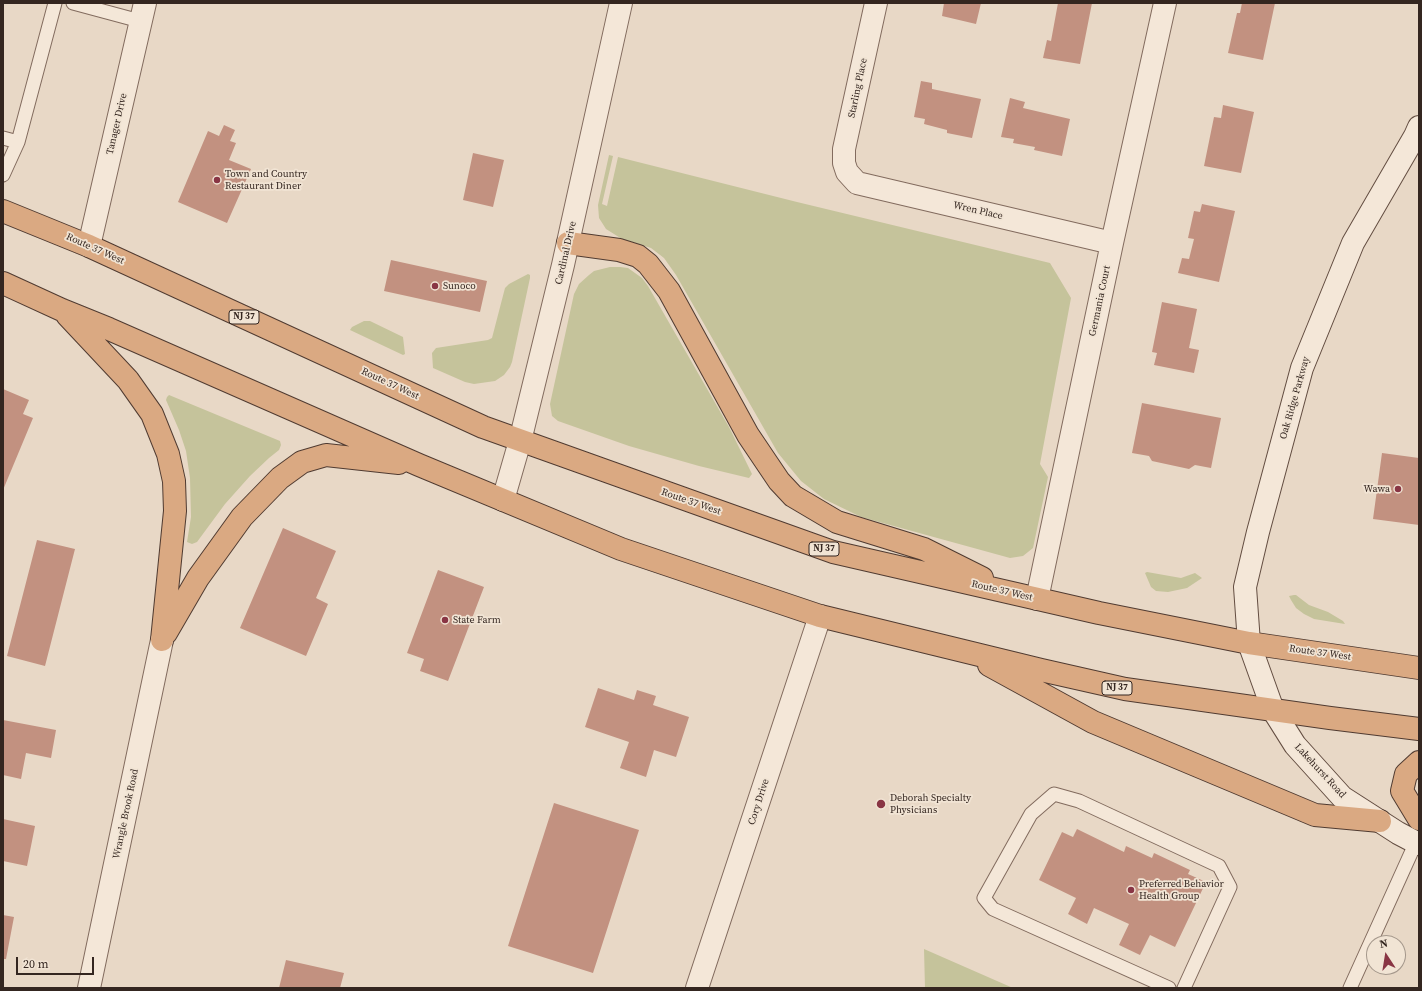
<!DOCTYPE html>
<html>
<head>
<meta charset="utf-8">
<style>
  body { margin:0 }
  #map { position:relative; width:1422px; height:991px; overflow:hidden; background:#e8d8c6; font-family:"Source Serif 4",serif }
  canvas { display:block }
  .frame { position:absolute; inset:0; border:4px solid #342620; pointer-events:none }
  .north { position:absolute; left:1366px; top:935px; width:40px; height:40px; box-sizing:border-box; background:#f1e4d4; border:1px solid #a5988c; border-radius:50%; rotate:348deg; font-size:11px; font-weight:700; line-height:16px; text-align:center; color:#342620 }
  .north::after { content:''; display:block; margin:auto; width:14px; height:18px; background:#893544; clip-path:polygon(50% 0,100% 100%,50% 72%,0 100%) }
  .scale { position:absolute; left:16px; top:957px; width:78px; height:18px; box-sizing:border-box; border:2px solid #342620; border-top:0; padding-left:5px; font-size:12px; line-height:14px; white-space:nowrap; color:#342620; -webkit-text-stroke:3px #f1e4d4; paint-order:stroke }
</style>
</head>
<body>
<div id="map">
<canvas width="1422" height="991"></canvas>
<div class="frame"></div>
<div class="north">N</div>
<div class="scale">20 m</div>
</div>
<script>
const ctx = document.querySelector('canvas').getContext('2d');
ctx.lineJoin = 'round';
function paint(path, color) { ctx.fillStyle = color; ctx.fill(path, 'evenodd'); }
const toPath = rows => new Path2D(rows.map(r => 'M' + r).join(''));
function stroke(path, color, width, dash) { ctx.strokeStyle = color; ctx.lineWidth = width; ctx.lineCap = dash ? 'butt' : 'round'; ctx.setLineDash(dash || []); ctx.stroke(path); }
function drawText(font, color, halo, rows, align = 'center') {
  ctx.font = font + ' "Source Serif 4",serif'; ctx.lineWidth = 3.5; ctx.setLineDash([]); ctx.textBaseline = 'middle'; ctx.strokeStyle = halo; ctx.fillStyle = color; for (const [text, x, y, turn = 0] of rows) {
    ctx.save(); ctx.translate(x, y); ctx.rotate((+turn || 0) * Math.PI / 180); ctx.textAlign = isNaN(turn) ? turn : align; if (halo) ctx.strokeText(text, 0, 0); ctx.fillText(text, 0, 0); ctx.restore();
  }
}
paint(toPath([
  [609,155,613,156,602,204,607,206,618,157,797,202,1050,263,1071,298,1040,464,1048,477,1033,548,1023,556,1010,558,861,517,824,499,801,481,778,453,676,275,664,258,651,248,622,239,606,229,599,218,598,205],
  [610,267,620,267,628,268,642,278,648,286,729,427,752,474,749,478,699,466,629,446,558,421,552,416,550,404,574,294,579,284,589,275,594,271],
  [528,274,530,275,530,278,512,362,510,367,504,375,495,381,474,384,465,382,433,368,432,353,436,348,488,340,492,338,505,288,509,284],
  [364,321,370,321,403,337,405,354,403,355,350,330,352,327],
  [169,395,280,441,281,445,279,450,269,458,250,476,225,504,197,542,192,544,187,542,191,517,190,478,186,451,179,430,166,400,167,397],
  [1147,572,1181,578,1195,573,1202,578,1187,588,1168,592,1156,591,1151,587,1145,573],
  [1294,595,1296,595,1309,605,1328,612,1343,621,1345,624,1314,619,1304,614,1296,608,1291,600,1289,596],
  [924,949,1013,988,925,988]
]), '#c5c39b');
paint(toPath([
  [944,3,981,3,976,24,942,16],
  [1058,3,1092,3,1080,64,1043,58,1047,40,1051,41],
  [1242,3,1275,3,1263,60,1228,53,1237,13,1240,13],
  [921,81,932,83,932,89,981,99,972,138,947,133,947,130,924,124,925,119,914,117],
  [1010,98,1025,102,1023,108,1070,119,1062,156,1034,150,1035,147,1013,143,1014,139,1001,137],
  [1223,105,1254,112,1241,173,1204,166,1214,117,1221,118],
  [224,125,235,130,230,141,236,143,229,160,251,169,227,223,178,202,208,131,219,136],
  [473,153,504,160,493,207,463,200],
  [1202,204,1235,211,1219,282,1178,273,1182,258,1189,259,1194,239,1188,238,1194,211,1200,212],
  [391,260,487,281,480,312,384,291],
  [1162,302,1197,309,1189,348,1199,350,1194,373,1154,365,1157,353,1152,352],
  [3,389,29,400,23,414,33,418,3,490],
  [1142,403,1221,418,1211,468,1195,465,1189,469,1152,461,1149,456,1132,453],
  [1382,453,1419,458,1419,525,1373,519],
  [283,528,336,551,316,598,328,604,306,656,240,628],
  [37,540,75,549,45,666,7,656],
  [438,570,484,587,448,681,420,671,424,659,407,653],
  [598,688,634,700,637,690,656,696,653,705,689,717,676,757,654,750,646,777,620,768,629,742,585,727],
  [3,720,56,730,51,758,26,753,21,779,3,775],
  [554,803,639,830,593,973,508,946],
  [3,819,35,826,27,866,3,861],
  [1077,829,1124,852,1126,846,1152,858,1154,853,1190,870,1188,874,1206,882,1175,947,1150,935,1140,955,1119,945,1129,924,1094,908,1087,924,1068,914,1076,898,1039,880,1062,832,1073,837],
  [3,915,14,917,6,959,3,959],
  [286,960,344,973,340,988,279,988]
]), '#c29180');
const service = toPath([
  [73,3,140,21],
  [3,138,18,142],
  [3,175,18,142,55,3],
  [1169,988,993,909,984,898,1031,814,1054,794,1079,801,1219,866,1230,887,1184,988],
  [1350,988,1416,842]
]);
const minor = toPath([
  [876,3,844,149,844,163,847,172,857,183,1112,243],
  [89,246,145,3],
  [1037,599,1112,243,1165,3],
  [89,988,162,640],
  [697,988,820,616]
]);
const tertiary = toPath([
  [503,500,520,441,563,265,621,3]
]);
const secondary = toPath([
  [1419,127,1415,136,1353,243,1302,368,1258,532,1245,587,1249,643,1273,710,1295,745,1342,797,1398,833,1419,844]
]);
const trunk = toPath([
  [3,211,89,246,483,427,833,552,1099,613,1249,643,1419,668],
  [568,243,619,250,638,256,648,264,669,291,748,435,779,481,793,496,837,522,924,549,982,578],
  [3,283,62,310,109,329,419,465,621,549,820,616,1041,670,1125,689,1330,718,1419,729],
  [67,315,128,380,152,414,168,454,174,481,175,511,162,640],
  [166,633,198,578,242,517,280,478,302,462,326,455,399,463],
  [989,665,1093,722,1315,815,1380,821],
  [1419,762,1406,774,1402,791,1419,819]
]);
stroke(service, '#826b5e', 15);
stroke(minor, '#826b5e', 24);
stroke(tertiary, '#826b5e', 24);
stroke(secondary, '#634d41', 24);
stroke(trunk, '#503b31', 24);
stroke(service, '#f4e7d8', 13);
stroke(minor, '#f4e7d8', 22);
stroke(tertiary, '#f4e7d8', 22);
stroke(secondary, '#f4e7d8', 22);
stroke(trunk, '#daa982', 22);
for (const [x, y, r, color] of [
  [217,180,4,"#893544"],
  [435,286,4,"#893544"],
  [1398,489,4,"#893544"],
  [445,620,4,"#893544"],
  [881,804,5,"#893544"],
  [1131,890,4,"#893544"]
]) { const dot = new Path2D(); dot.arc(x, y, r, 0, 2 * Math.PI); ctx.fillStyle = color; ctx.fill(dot); stroke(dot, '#f1e4d4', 1.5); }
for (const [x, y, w] of [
  [244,317,30],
  [824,549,30],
  [1117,688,30]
]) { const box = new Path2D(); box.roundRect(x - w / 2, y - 7, w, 14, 3); ctx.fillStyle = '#f1e4d4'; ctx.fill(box); stroke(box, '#342620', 1); }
drawText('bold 9px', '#342620', null, [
  ["NJ 37",244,317],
  ["NJ 37",824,549],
  ["NJ 37",1117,688]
]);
drawText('10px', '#342620', '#f1e4d4', [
  ["Starling Place",858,88,-78],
  ["Tanager Drive",117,124,-77],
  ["Wren Place",978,211,13],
  ["Route 37 West",95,249,24],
  ["Cardinal Drive",566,253,-77],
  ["Germania Court",1100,301,-78],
  ["Route 37 West",390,384,25],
  ["Oak Ridge Parkway",1295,398,-74],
  ["Route 37 West",691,502,19],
  ["Route 37 West",1002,591,13],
  ["Route 37 West",1320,653,8],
  ["Lakehurst Road",1320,771,47],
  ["Cory Drive",759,802,-72],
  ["Wrangle Brook Road",126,814,-78]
]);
drawText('10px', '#342620', '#f1e4d4', [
  ["Town and Country",225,174],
  ["Restaurant Diner",225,186],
  ["Sunoco",443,286],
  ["Wawa",1390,489,"right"],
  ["State Farm",453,620],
  ["Deborah Specialty",890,798],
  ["Physicians",890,810],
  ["Preferred Behavior",1139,884],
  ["Health Group",1139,896]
], 'left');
</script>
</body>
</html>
